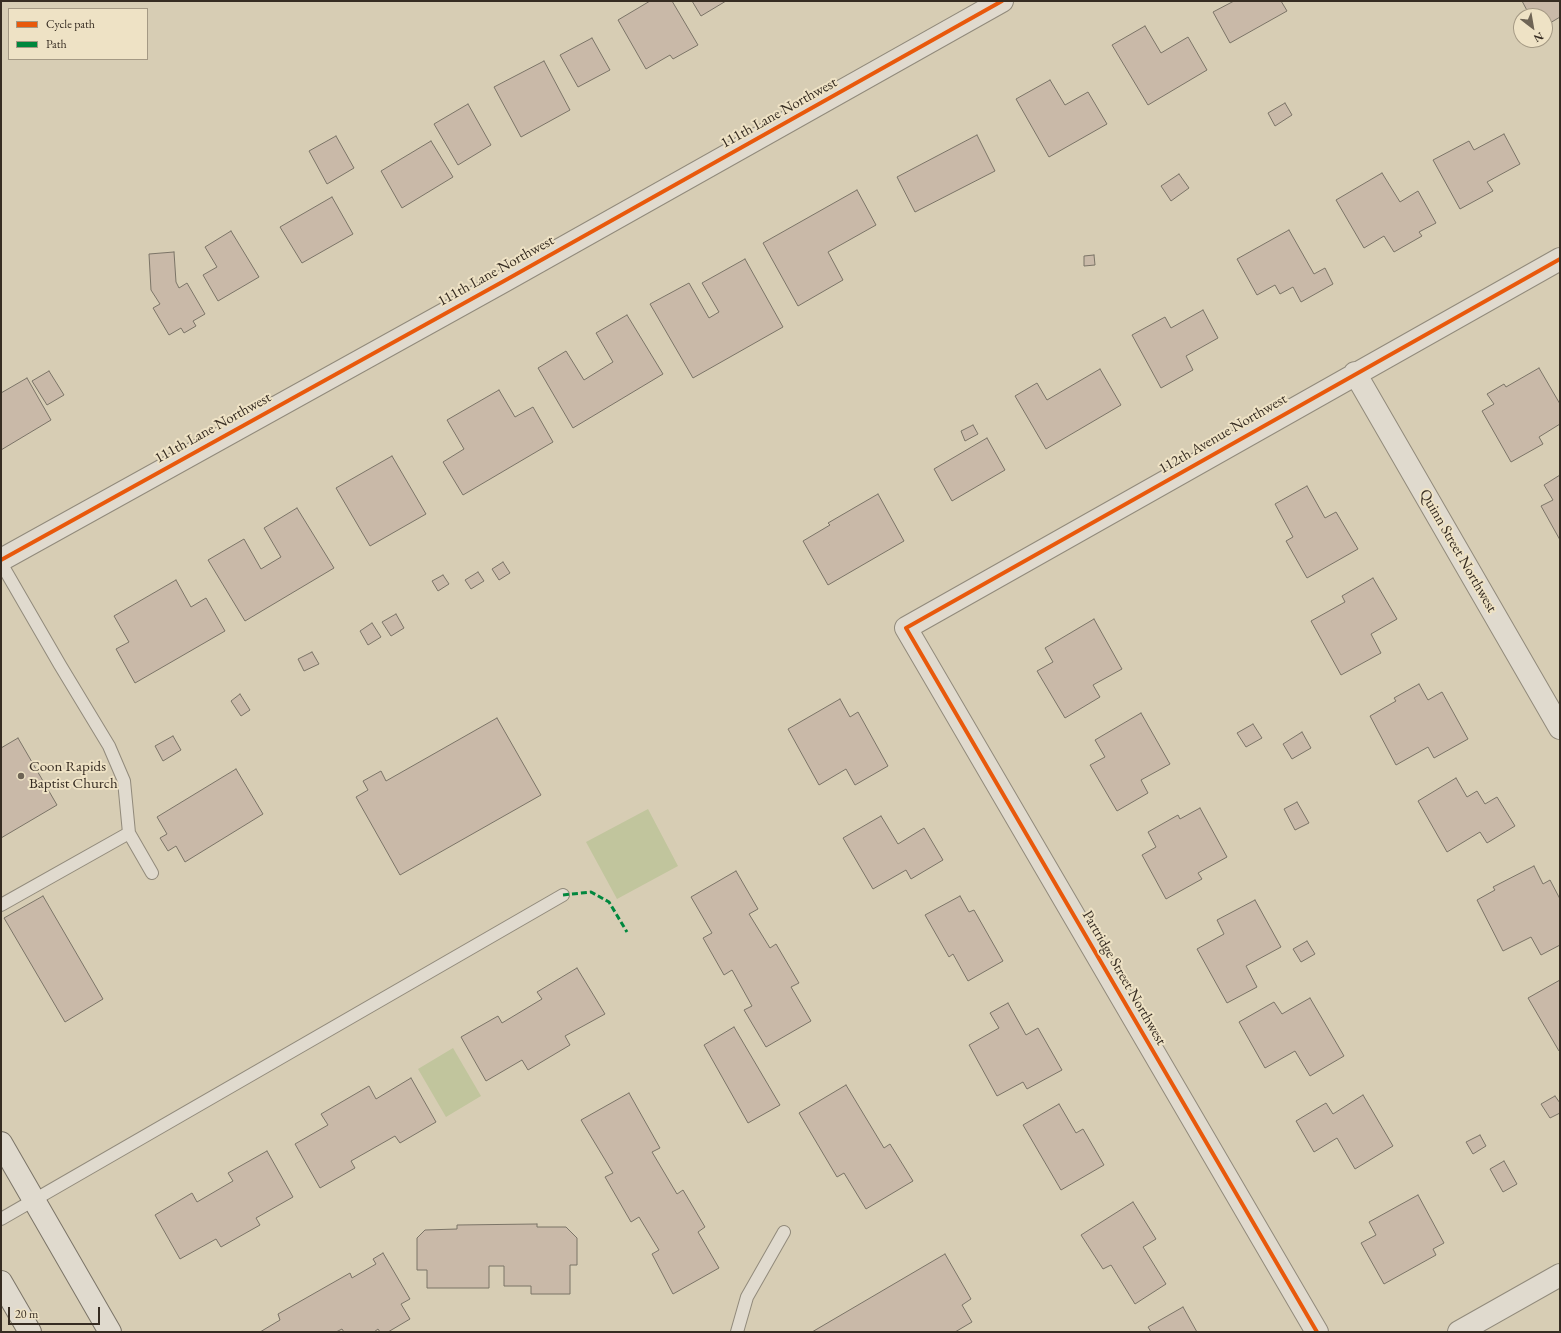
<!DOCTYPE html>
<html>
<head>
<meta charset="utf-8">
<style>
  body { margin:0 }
  #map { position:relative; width:1561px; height:1333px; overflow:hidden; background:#d7cdb4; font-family:"EB Garamond",serif }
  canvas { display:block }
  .frame { position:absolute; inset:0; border:2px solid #362c22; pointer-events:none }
  .legend { position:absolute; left:8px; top:8px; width:140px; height:52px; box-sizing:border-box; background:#eee2c5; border:1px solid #a49984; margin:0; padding:5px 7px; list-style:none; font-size:12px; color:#362c22 }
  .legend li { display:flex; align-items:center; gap:8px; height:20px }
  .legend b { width:20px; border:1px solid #a49984 }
  .north { position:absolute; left:1513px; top:8px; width:40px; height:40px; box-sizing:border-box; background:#eee2c5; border:1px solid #a49984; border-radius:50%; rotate:149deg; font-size:11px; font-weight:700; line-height:16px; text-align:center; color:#362c22 }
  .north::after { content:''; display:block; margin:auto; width:14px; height:18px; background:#6e6455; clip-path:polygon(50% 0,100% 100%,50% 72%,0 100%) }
  .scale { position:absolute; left:8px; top:1307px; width:92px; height:18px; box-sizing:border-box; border:2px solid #362c22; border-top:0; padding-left:5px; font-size:12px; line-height:14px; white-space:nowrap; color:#362c22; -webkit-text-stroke:3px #eee2c5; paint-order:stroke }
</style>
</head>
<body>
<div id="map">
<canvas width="1561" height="1333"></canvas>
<div class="frame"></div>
<ul class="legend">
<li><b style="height:5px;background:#e8590c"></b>Cycle path</li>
<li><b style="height:5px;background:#00873e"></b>Path</li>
</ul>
<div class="north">N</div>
<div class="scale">20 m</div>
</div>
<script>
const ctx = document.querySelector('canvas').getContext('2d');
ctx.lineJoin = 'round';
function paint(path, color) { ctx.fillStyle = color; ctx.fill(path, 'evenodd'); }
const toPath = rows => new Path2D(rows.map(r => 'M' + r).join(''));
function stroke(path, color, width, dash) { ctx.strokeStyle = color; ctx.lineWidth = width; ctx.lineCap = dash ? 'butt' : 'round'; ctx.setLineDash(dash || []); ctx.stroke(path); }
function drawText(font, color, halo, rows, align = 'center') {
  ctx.font = font + ' "EB Garamond",serif'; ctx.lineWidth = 4; ctx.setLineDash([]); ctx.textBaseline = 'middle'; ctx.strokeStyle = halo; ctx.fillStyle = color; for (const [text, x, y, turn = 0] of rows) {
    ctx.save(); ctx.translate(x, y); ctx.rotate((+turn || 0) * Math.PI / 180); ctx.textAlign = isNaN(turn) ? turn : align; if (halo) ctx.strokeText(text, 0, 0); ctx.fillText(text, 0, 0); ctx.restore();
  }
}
paint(toPath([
  [648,809,678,866,617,899,586,842],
  [453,1048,481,1096,446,1117,418,1069]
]), '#c1c59d');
const building = toPath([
  [650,1,672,1,698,45,673,59,670,55,646,69,618,20,650,1],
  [692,1,726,1,701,16,692,1],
  [1234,1,1281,1,1287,11,1230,43,1213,12,1234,1],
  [1522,1,1560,1,1560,17,1545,26,1545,16,1530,16,1522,1],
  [1145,26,1161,53,1188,37,1207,70,1148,105,1112,45,1145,26],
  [592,38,610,70,578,87,560,55,592,38],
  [544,61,570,110,521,137,494,87,544,61],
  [1050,80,1065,105,1088,92,1107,124,1049,157,1016,99,1050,80],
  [1285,103,1292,115,1275,126,1268,113,1285,103],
  [468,104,491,145,458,165,434,124,468,104],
  [1504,134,1520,164,1487,182,1493,191,1460,209,1433,160,1469,141,1474,150,1504,134],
  [977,135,995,171,915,212,897,177,977,135],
  [336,136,354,168,327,184,309,151,336,136],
  [431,141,453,177,402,208,381,171,431,141],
  [1382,173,1400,202,1418,191,1436,223,1419,232,1422,236,1394,252,1384,236,1364,248,1336,200,1382,173],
  [1179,174,1189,188,1171,201,1161,186,1179,174],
  [857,190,876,225,828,252,843,280,798,306,763,243,857,190],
  [332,197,353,234,302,263,280,227,332,197],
  [1289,230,1314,274,1325,268,1333,284,1301,302,1293,287,1280,294,1275,285,1257,295,1237,259,1289,230],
  [231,231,259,277,218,301,203,275,217,267,205,247,231,231],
  [174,252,176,282,179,288,187,283,205,314,193,321,196,326,184,333,181,328,169,335,153,308,160,304,151,290,149,254,174,252],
  [1094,255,1095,265,1084,266,1084,256,1094,255],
  [745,259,783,327,693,378,650,304,689,283,709,318,719,312,702,283,745,259],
  [1203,310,1218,338,1186,356,1193,370,1161,388,1132,335,1165,317,1171,328,1203,310],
  [627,315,663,374,573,428,538,368,566,351,584,380,613,362,596,333,627,315],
  [1539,368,1560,404,1560,424,1539,437,1543,444,1511,462,1482,411,1494,404,1487,394,1504,384,1506,387,1539,368],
  [1100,369,1121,405,1046,449,1015,396,1037,383,1047,400,1100,369],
  [49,371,64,395,47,405,32,381,49,371],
  [27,378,51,420,1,450,1,393,27,378],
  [499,390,515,417,533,407,553,442,463,495,443,462,464,449,447,420,499,390],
  [973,425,978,434,965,441,961,431,973,425],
  [987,438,1005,470,952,501,934,469,987,438],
  [392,456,426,514,370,546,336,488,392,456],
  [1560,475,1560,540,1541,506,1553,500,1544,485,1560,475],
  [1307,486,1325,518,1336,512,1358,549,1307,578,1286,541,1293,537,1275,504,1307,486],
  [878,494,904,541,828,585,803,541,830,525,828,523,878,494],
  [297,508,334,568,245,621,208,560,244,539,261,569,281,557,264,528,297,508],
  [503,562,510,573,499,580,492,569,503,562],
  [478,572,484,581,471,589,465,580,478,572],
  [443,575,449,584,438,591,432,581,443,575],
  [1373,578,1397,619,1371,634,1381,653,1341,675,1311,621,1345,602,1342,596,1373,578],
  [176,580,191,607,206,598,225,631,135,683,116,649,129,642,114,616,176,580],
  [396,614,404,628,391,636,382,622,396,614],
  [1094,619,1122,669,1093,685,1100,697,1065,718,1037,671,1053,662,1045,648,1094,619],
  [372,623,381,637,368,645,360,631,372,623],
  [312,652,319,664,304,671,298,659,312,652],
  [1419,684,1428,700,1442,692,1468,739,1434,758,1428,747,1396,765,1370,716,1396,701,1394,698,1419,684],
  [240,694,250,710,241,716,231,701,240,694],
  [840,699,850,717,858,712,888,766,855,785,846,769,819,785,788,729,840,699],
  [1141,713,1170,764,1141,780,1148,793,1117,811,1090,765,1105,757,1095,740,1141,713],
  [497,718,541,795,400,875,356,797,368,790,363,781,381,771,386,781,497,718],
  [1253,724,1262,738,1246,747,1237,733,1253,724],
  [1302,732,1311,748,1292,759,1283,744,1302,732],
  [173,736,181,750,163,761,155,746,173,736],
  [18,738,57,805,1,838,1,748,18,738],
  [236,769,263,814,185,862,176,846,168,851,160,838,167,834,157,817,236,769],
  [1456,778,1467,797,1477,791,1485,804,1497,797,1515,826,1487,843,1480,832,1447,852,1418,801,1456,778],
  [1297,802,1309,823,1295,830,1284,809,1297,802],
  [1200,808,1227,857,1198,873,1202,879,1166,899,1142,855,1156,847,1148,832,1178,815,1180,819,1200,808],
  [881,816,898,844,924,828,943,860,911,879,906,870,873,889,843,838,881,816],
  [1534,866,1543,884,1550,880,1560,899,1560,945,1541,955,1531,937,1503,951,1477,900,1495,890,1493,887,1534,866],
  [736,871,758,909,749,914,770,948,776,944,799,983,791,987,811,1021,766,1047,744,1010,752,1006,732,970,724,975,703,938,712,933,691,897,736,871],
  [43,896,103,999,65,1022,4,918,43,896],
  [960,896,969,912,974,910,1003,961,968,981,953,954,949,957,925,915,960,896],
  [1255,900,1281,947,1246,966,1257,987,1227,1003,1197,949,1224,934,1217,920,1255,900],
  [1307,941,1315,954,1301,962,1293,949,1307,941],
  [577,968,605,1014,565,1036,570,1045,528,1070,522,1060,486,1081,461,1037,498,1016,502,1023,542,999,537,992,577,968],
  [1560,980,1560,1050,1559,1051,1528,998,1560,980],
  [1310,998,1344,1056,1310,1076,1295,1051,1265,1068,1239,1022,1274,1002,1282,1014,1310,998],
  [1008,1003,1026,1035,1038,1028,1062,1070,1027,1089,1023,1082,997,1096,969,1045,999,1028,990,1013,1008,1003],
  [734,1027,780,1105,748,1123,704,1045,734,1027],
  [411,1078,436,1122,400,1143,395,1136,351,1161,355,1168,320,1188,295,1144,328,1125,321,1114,369,1086,376,1099,411,1078],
  [846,1085,884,1148,890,1144,913,1181,866,1209,844,1173,837,1177,799,1113,846,1085],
  [629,1093,660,1148,652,1152,677,1194,683,1190,705,1227,698,1232,719,1268,673,1294,652,1254,659,1250,639,1217,631,1222,605,1177,613,1173,581,1120,629,1093],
  [1363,1095,1393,1146,1355,1169,1337,1138,1314,1152,1296,1121,1326,1103,1333,1114,1363,1095],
  [1555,1096,1560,1103,1560,1113,1550,1118,1541,1104,1555,1096],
  [1059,1104,1076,1133,1083,1129,1104,1165,1061,1190,1023,1125,1059,1104],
  [1480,1135,1486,1146,1473,1154,1466,1142,1480,1135],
  [267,1151,293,1197,256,1218,260,1225,221,1247,216,1239,180,1259,155,1215,192,1193,197,1202,233,1181,228,1173,267,1151],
  [1504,1161,1517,1184,1503,1192,1490,1169,1504,1161],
  [1418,1195,1444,1243,1433,1249,1436,1255,1384,1284,1361,1243,1376,1235,1369,1222,1418,1195],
  [1133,1202,1156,1239,1143,1247,1166,1284,1135,1304,1111,1265,1103,1269,1081,1235,1133,1202],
  [537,1224,537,1227,566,1227,577,1238,577,1265,570,1265,570,1294,531,1294,531,1286,504,1286,504,1266,489,1266,489,1288,427,1288,427,1270,417,1270,417,1238,425,1230,457,1229,457,1225,537,1224],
  [383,1253,410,1299,401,1304,410,1319,388,1332,380,1332,378,1329,374,1332,344,1332,342,1329,336,1332,260,1332,280,1320,278,1314,350,1273,352,1278,376,1264,373,1259,383,1253],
  [945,1254,971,1299,962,1305,972,1322,955,1332,812,1332,945,1254],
  [1183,1307,1197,1332,1151,1332,1148,1327,1183,1307]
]);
paint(building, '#c9b9a8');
stroke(building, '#7b7467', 1);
const lane = toPath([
  [1,563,60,665,109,746,124,781,129,833,152,873],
  [1,905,129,833],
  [1,1219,563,895],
  [737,1332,747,1297,784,1232]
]);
const street = toPath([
  [1355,373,1560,728],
  [1,560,504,281,1002,1],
  [1317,1332,906,628,1560,259],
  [1459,1332,1560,1275]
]);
const secondary = toPath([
  [1,1143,110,1332],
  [1,1282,30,1332]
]);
stroke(lane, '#918a7b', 14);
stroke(street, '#918a7b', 24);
stroke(secondary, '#7b7467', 24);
stroke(lane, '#e0dace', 12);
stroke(street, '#e0dace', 22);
stroke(secondary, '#e0dace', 22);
stroke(toPath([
  [563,895,591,892,609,902,627,932]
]), '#00873e', 3, [6, 3]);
stroke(toPath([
  [1,560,504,281,1002,1],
  [1317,1332,906,628,1560,259]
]), '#e8590c', 4);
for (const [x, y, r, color] of [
  [21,776,4,"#6e6455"]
]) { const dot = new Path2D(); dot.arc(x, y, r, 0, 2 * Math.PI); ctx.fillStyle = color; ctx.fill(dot); stroke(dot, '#eee2c5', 1.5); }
drawText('15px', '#362c22', '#eee2c5', [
  ["111th Lane Northwest",779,113,-29],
  ["111th Lane Northwest",496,271,-29],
  ["111th Lane Northwest",213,428,-29],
  ["112th Avenue Northwest",1223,434,-30],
  ["Quinn Street Northwest",1458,551,60],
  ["Partridge Street Northwest",1124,978,60]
]);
drawText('15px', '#362c22', '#eee2c5', [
  ["Coon Rapids",29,767],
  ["Baptist Church",29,784]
], 'left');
</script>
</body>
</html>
